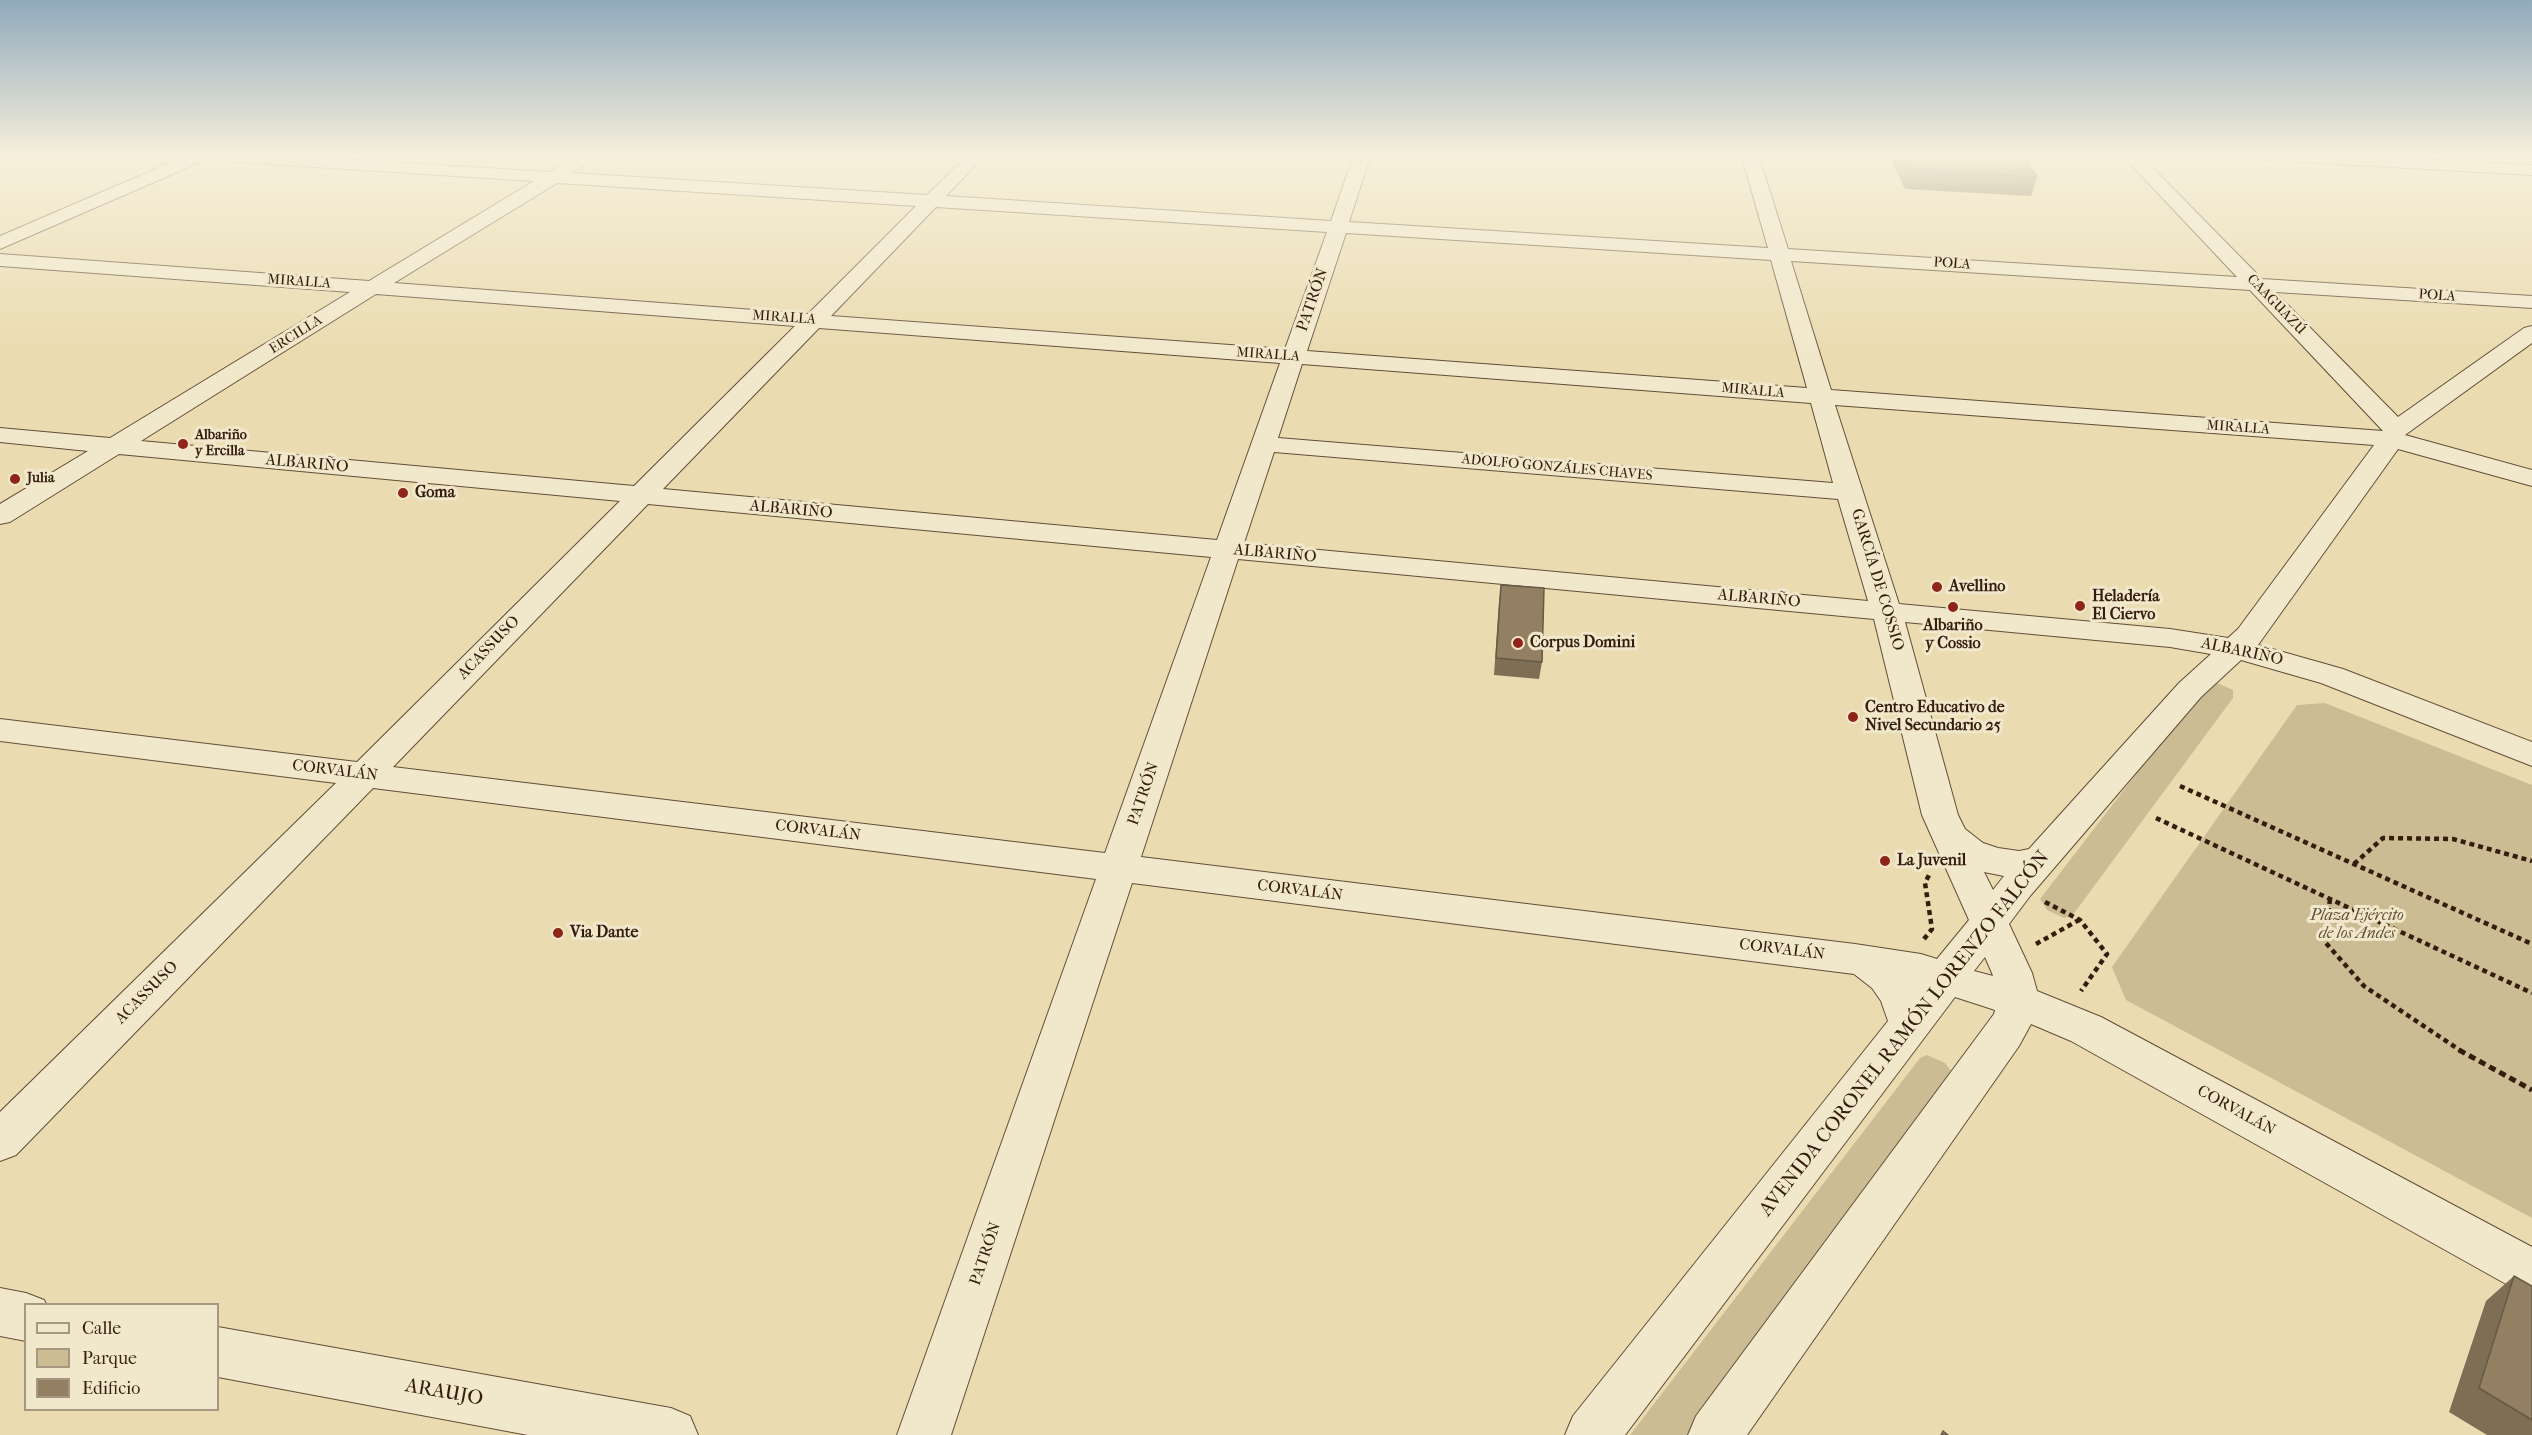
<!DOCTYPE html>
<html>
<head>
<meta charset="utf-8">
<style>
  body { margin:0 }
  #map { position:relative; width:2532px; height:1435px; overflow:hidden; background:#eadcb0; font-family:"IM FELL French Canon",serif }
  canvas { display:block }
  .legend { position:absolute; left:24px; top:1303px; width:195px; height:108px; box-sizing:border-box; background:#f1e8cc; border:2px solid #a69780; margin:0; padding:8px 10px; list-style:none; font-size:18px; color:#351d0e }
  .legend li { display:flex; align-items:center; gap:12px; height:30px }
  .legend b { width:30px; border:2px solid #a69780 }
</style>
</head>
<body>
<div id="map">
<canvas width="2532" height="1435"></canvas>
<ul class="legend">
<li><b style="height:8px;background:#f1e8cc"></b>Calle</li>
<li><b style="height:16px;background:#cbbc94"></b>Parque</li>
<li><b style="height:16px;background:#938062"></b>Edificio</li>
</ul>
</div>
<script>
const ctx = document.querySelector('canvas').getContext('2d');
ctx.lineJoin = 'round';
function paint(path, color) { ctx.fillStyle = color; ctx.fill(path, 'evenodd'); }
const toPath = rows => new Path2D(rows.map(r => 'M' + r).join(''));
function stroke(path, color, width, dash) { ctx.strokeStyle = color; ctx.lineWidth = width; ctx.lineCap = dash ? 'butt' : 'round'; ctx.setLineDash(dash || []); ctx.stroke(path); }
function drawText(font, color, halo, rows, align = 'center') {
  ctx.font = font + ' "IM FELL French Canon",serif'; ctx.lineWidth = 6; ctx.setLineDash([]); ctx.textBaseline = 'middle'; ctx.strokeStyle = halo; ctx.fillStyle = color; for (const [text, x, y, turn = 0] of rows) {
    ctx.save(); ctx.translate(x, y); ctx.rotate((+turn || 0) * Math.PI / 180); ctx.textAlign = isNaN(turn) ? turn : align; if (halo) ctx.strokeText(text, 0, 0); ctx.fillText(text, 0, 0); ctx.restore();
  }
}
paint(toPath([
  [2215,682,2233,690,2233,698,2072,916,2064,918,2047,910,2040,899,2204,686],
  [2325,703,2532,785,2532,1218,2126,1000,2112,967,2297,705],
  [1927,1055,1945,1063,1954,1075,1691,1435,1630,1435,1920,1058]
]), '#cbbc94');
const street = toPath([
  [0,154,20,154,17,158,0,163,0,154],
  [177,154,259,154,550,172,580,154,599,154,597,158,572,173,927,195,969,154,986,154,946,196,1331,221,1354,154,1371,154,1349,222,1768,248,1741,154,1758,154,1788,249,2237,277,2121,154,2139,154,2262,279,2532,296,2532,308,2275,292,2398,417,2524,328,2532,326,2532,343,2405,435,2532,470,2532,486,2398,449,2258,645,2343,669,2532,742,2532,766,2321,683,2241,660,2201,697,2030,896,2009,924,2032,973,2037,991,2101,1017,2532,1247,2532,1296,2515,1289,2071,1041,2031,1024,2019,1046,1747,1435,1688,1435,1696,1416,1994,1014,1995,1010,1955,997,1625,1435,1565,1435,1573,1416,1888,1021,1881,1001,1872,988,1854,974,1132,883,951,1435,897,1435,1096,879,373,788,16,1155,0,1161,0,1112,336,783,0,741,0,719,357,762,620,501,119,454,10,522,0,524,0,504,88,451,0,442,0,428,110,438,350,292,0,266,0,254,369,281,534,181,205,160,0,249,0,236,181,158,177,154],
  [557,183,916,206,808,314,394,283,557,183],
  [936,207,1327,232,1285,349,831,316,936,207],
  [1346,233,1771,260,1807,388,1307,351,1346,233],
  [1791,261,2250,290,2383,431,1831,390,1791,261],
  [376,294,795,326,634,486,141,441,376,294],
  [819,328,1280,363,1217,540,663,489,819,328],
  [1302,364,1811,403,1833,483,1278,438,1302,364],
  [1835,405,2374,445,2238,629,2228,638,2170,629,1899,604,1835,405],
  [1274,452,1838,499,1868,601,1244,543,1274,452],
  [648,504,1211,557,1105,853,393,767,648,504],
  [1238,559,1874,619,1922,815,1969,920,1937,959,1921,954,1855,944,1141,857,1238,559],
  [1905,622,2170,647,2211,654,2179,683,2029,849,2019,851,1998,848,1983,843,1965,829,1958,815,1905,622],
  [1984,872,2004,876,1993,890,1984,872],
  [1985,957,1992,973,1993,976,1974,971,1985,957],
  [2239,154,2331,154,2532,165,2532,175,2248,159,2242,158,2239,154],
  [0,1288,26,1293,44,1300,46,1304,26,1304,26,1341,0,1336,0,1288],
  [218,1327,671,1408,690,1416,698,1435,528,1435,218,1377,218,1327]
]);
stroke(street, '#624d36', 2);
stroke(toPath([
  [2180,786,2532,944],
  [2156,818,2532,993],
  [2354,864,2383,838,2453,839,2532,861],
  [2330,899,2325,942,2364,986,2461,1051],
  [2045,902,2080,920,2107,954,2081,991],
  [1924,939,1932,929,1925,883,1929,875],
  [2036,944,2079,920]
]), '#351d0e', 4.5, [5, 4]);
stroke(toPath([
  [2459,1050,2532,1090]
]), '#351d0e', 5, [7, 4.5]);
paint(street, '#f1e8cc');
paint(toPath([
  [1888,154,2021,154,2037,177,2031,196,1905,189],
  [1501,585,1542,662,1539,679,1494,675,1499,602],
  [2514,1276,2532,1286,2532,1435,2487,1435,2449,1412,2486,1301]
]), '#7e6e54');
const building = toPath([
  [1902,154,2021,154,2037,177,1910,170,1902,154],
  [1501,585,1544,588,1542,662,1496,658,1501,585],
  [2514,1276,2532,1286,2532,1420,2479,1388,2514,1276],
  [1943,1431,1948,1435,1941,1435,1943,1431]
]);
paint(building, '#938062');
stroke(building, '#675a45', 1.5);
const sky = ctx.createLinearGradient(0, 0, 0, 354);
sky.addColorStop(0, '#90aabc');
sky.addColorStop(0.44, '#f6efdb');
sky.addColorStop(1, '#f6efdb00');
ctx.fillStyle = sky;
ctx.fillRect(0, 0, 2532, 354);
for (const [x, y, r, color] of [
  [183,444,6,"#8f2418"],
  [15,479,6,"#8f2418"],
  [403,493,6,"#8f2418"],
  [1937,587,6,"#8f2418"],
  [2080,606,6,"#8f2418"],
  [1953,607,6,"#8f2418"],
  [1518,643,6,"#8f2418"],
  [1853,717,6,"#8f2418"],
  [1885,861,6,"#8f2418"],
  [558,933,6,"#8f2418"]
]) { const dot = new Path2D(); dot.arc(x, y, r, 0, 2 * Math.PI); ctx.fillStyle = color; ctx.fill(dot); stroke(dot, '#f1e8cc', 2); }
drawText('14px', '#351d0e', '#f1e8cc', [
  ["POLA",1952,264,4],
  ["MIRALLA",299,282,4],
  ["POLA",2437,296,4],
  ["CAAGUAZÚ",2276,305,46],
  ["MIRALLA",784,318,4],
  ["ERCILLA",296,335,-32],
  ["MIRALLA",1268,355,4],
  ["MIRALLA",1753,391,5],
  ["MIRALLA",2238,428,4],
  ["ADOLFO GONZÁLES CHAVES",1557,468,5]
]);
drawText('bold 14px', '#351d0e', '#f1e8cc', [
  ["Albariño",195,436],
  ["y Ercilla",195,452],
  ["Julia",27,479]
], 'left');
drawText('16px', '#351d0e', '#f1e8cc', [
  ["PATRÓN",1313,300,-71],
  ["ALBARIÑO",307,464,5],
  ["ALBARIÑO",791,510,5],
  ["ALBARIÑO",1275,554,5],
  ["GARCÍA DE COSSIO",1877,580,73],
  ["ALBARIÑO",1759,599,5],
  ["ACASSUSO",489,648,-46],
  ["ALBARIÑO",2242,652,12],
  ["CORVALÁN",335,771,7],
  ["PATRÓN",1144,794,-71],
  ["CORVALÁN",818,831,7],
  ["CORVALÁN",1300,891,7],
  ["CORVALÁN",1782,950,7],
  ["ACASSUSO",147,993,-45],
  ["CORVALÁN",2236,1111,29],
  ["PATRÓN",986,1254,-71]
]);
drawText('bold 16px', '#351d0e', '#f1e8cc', [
  ["Goma",415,493],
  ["Avellino",1949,587],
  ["Heladería",2092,597],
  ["El Ciervo",2092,615],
  ["Albariño",1953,626,"center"],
  ["y Cossio",1953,644,"center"],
  ["Corpus Domini",1530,643],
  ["Centro Educativo de",1865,708],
  ["Nivel Secundario 25",1865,726],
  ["La Juvenil",1897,861],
  ["Via Dante",570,933]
], 'left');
drawText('italic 16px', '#624d36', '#f1e8cc', [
  ["Plaza Ejército",2357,916],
  ["de los Andes",2357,934]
]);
drawText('20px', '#351d0e', '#f1e8cc', [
  ["AVENIDA CORONEL RAMÓN LORENZO FALCÓN",1905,1034,-52],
  ["ARAUJO",444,1393,10]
]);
</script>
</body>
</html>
